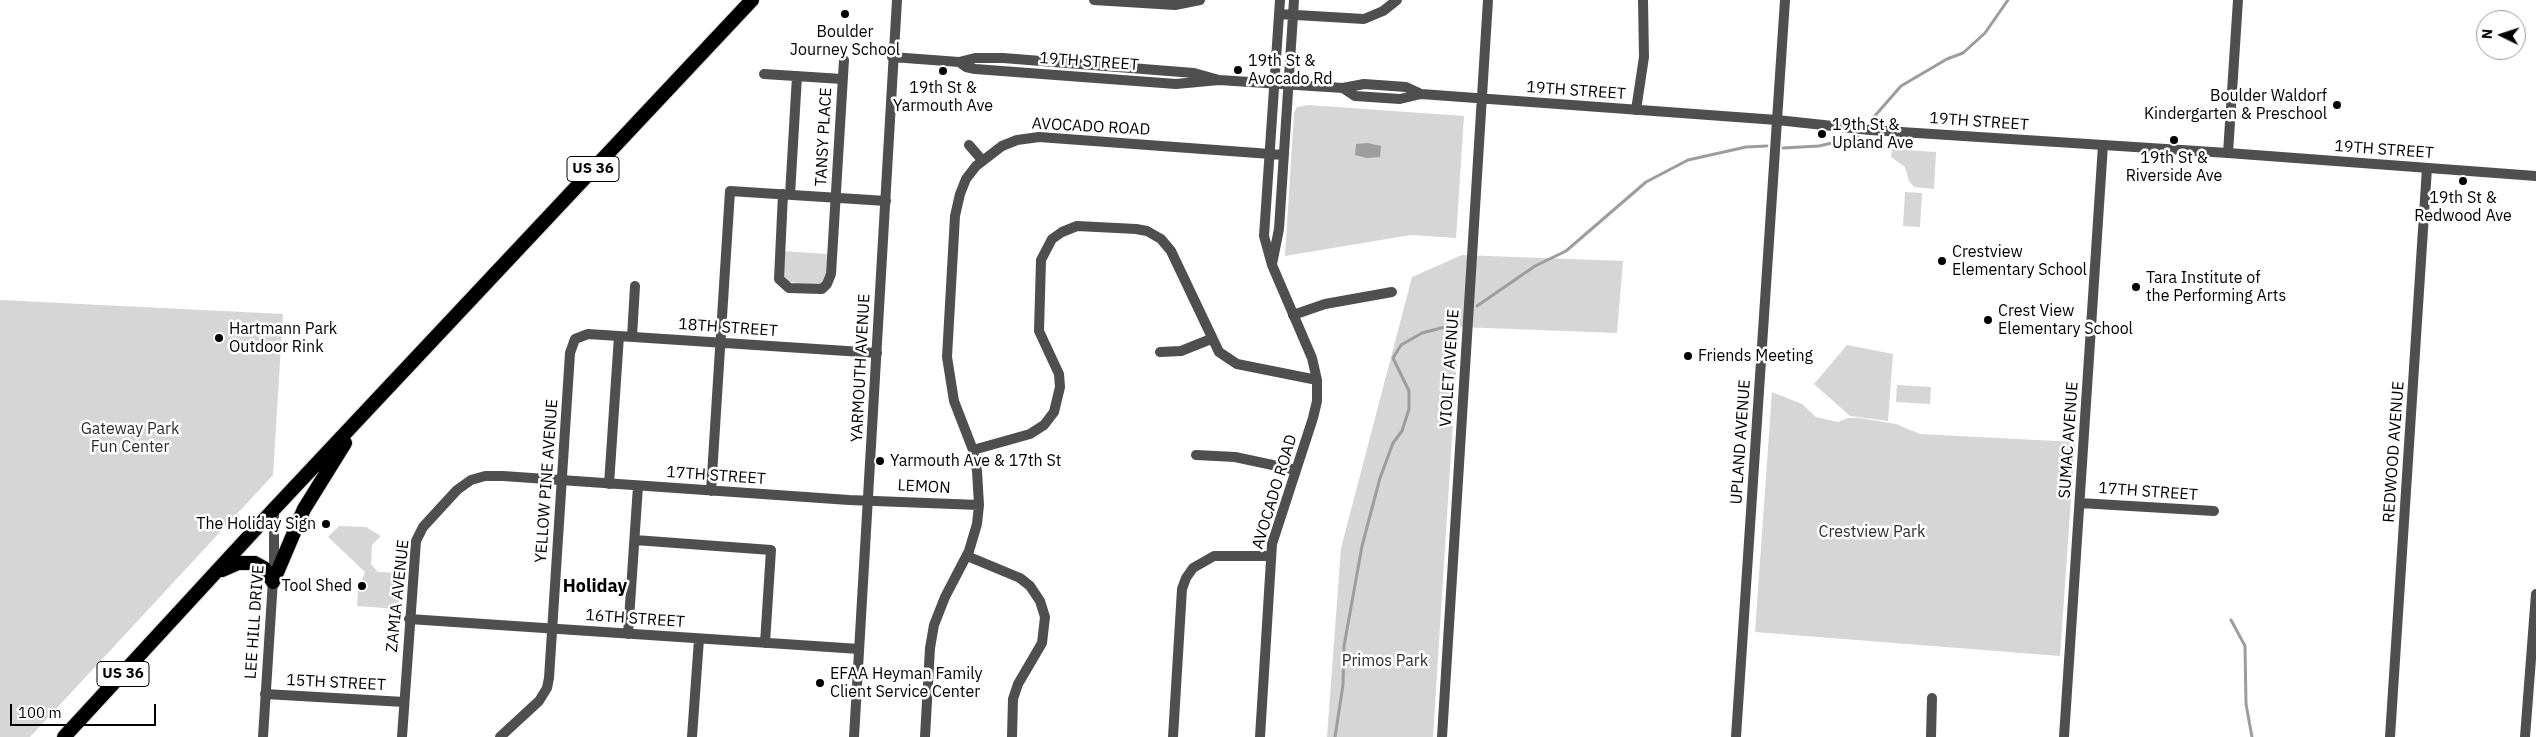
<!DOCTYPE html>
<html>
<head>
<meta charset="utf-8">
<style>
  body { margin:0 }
  #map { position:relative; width:2536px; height:737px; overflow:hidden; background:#fff; font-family:"IBM Plex Sans",sans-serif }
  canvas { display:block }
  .north { position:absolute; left:2476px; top:10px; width:50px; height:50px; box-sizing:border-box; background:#fff; border:1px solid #999; border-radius:50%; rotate:274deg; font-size:14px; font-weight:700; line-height:20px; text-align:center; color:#000 }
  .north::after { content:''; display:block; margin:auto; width:18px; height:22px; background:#000; clip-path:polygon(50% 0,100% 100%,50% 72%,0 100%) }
  .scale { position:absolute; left:10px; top:704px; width:146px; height:22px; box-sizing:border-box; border:2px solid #000; border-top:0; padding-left:6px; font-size:15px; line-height:18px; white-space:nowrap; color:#000; -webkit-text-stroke:4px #fff; paint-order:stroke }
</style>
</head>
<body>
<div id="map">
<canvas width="2536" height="737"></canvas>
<div class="north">N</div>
<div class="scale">100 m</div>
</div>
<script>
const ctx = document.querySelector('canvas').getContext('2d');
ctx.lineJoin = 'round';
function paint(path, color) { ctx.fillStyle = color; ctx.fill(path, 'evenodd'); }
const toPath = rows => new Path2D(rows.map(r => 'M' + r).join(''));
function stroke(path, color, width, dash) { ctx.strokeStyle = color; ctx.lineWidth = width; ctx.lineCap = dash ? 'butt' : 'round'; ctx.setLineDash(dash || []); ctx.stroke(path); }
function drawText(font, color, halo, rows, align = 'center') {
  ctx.font = font + ' "IBM Plex Sans",sans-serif'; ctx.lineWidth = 5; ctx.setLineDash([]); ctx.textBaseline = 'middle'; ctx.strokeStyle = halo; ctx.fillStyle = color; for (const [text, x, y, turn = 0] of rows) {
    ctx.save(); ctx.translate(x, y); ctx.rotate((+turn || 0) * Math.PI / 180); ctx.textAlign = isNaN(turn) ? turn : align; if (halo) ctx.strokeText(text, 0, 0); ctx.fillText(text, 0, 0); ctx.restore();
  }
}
paint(toPath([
  [1308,105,1464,116,1456,238,1411,235,1285,256,1294,113,1297,107],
  [1892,149,1936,152,1934,189,1914,187,1909,181,1905,167,1891,157],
  [1905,192,1922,193,1920,227,1903,226],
  [783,251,827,254,826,278,820,285,787,282,782,275],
  [1462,255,1623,261,1617,333,1459,327,1433,737,1327,737,1341,548,1412,277],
  [0,300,283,314,273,475,30,737,0,737],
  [1847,345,1893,354,1888,421,1850,416,1814,384],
  [1897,385,1931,387,1930,404,1896,402],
  [1772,392,1802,404,1816,417,1838,422,1848,418,1859,418,1896,424,1920,434,2075,442,2060,656,1755,632],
  [339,526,366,527,381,536,372,545,371,564,378,572,401,573,398,609,357,606,358,591,365,572,328,537]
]), '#d6d6d6');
paint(toPath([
  [1368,143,1381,146,1380,157,1367,158,1355,155,1356,144]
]), '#9d9d9d');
stroke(toPath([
  [1873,118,1901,86,1947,59,1963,53,1985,33,2008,0],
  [1783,148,1819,146,1858,137],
  [1477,306,1535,266,1566,251,1646,182,1688,160,1746,147,1767,146],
  [2231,620,2245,646,2246,704,2252,737],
  [1335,737,1343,685,1344,646,1362,546,1380,478,1393,443,1402,431,1409,409,1409,391,1393,358,1401,345,1422,333,1445,327,1459,310]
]), '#9d9d9d', 3);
const trunk = toPath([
  [222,570,238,563,255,563,264,568,273,582],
  [273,582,304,509,345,443],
  [64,737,274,509,752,0]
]);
stroke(trunk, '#dbdbdb', 16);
stroke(toPath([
  [1094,0,1175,5,1200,0],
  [1279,14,1364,19,1383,11,1397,0],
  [764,74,842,79],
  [1636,110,1644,57,1643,0],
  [969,145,982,160],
  [2228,153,2238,0],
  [783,194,779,279,789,288,822,289,827,284,831,274,844,60],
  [790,195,797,76],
  [1272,264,1279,229,1294,0],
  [1293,315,1325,304,1392,292],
  [632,337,635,286],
  [1160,352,1181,351,1211,339],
  [973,450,1030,434,1044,425,1054,412,1060,387,1059,374,1039,331,1041,260,1052,239,1062,232,1077,226,1136,229,1147,231,1161,239,1171,251,1219,352,1237,364,1317,380],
  [1196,455,1235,457,1296,470],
  [609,484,619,336],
  [711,491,730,191,886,201],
  [2080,503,2214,511],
  [635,540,771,550,765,643],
  [967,556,1020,578,1030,586,1040,601,1045,617,1042,643,1018,684,1013,699,1012,737],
  [409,619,859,649],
  [628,634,638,486],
  [265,694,404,702],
  [402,737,416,541,423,527,457,490,471,480,485,476,503,476,849,500,979,505],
  [500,737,539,701,547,688,549,678,570,353,575,339,588,334,877,353],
  [692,737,699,639],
  [925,737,930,648,934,625,945,597,969,551,977,524,979,505,977,471,973,450,954,401,947,357,955,216,960,194,966,179,976,166,1002,146,1017,140,1039,137,1284,155],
  [1173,737,1182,589,1186,578,1193,568,1214,556,1270,556],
  [1260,737,1272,544,1313,418,1317,401,1317,380,1312,358,1272,265,1264,236,1280,0],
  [1736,737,1785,0],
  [1931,737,1932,698],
  [2064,737,2103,145],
  [2390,737,2427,168],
  [2525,737,2536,594]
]), '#4f4f4f', 10);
stroke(toPath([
  [892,57,959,62,975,58,1003,58,1194,73,1219,80],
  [959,62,966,67,975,69,1176,84,1219,80,1343,88,1364,84,1406,87,1421,94],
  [1343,88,1355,96,1400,99,1421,94,1777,120,1870,130,2228,153,2536,176],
  [263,737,274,564,274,509],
  [854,737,897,0],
  [1442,737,1488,0]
]), '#4f4f4f', 10);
stroke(trunk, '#000', 14);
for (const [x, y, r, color] of [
  [845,14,5,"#000"],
  [1238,70,5,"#000"],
  [943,71,5,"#000"],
  [2337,105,5,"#000"],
  [1822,134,5,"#000"],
  [2174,140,5,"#000"],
  [2463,181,5,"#000"],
  [1942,261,5,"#000"],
  [2136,287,5,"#000"],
  [1988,320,5,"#000"],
  [219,338,5,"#000"],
  [1688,356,5,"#000"],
  [880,461,5,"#000"],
  [326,524,5,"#000"],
  [362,586,5,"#000"],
  [820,683,5,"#000"]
]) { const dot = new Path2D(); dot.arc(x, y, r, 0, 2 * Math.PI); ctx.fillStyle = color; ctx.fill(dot); stroke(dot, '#fff', 2); }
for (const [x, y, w] of [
  [593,169,52],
  [123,674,52]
]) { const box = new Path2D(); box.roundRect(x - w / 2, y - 12.5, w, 25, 4); ctx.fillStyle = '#fff'; ctx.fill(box); stroke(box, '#000', 1); }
drawText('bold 15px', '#000', null, [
  ["US 36",593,169],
  ["US 36",123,674]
]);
drawText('16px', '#000', '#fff', [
  ["Boulder",845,32,"center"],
  ["Journey School",845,50,"center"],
  ["19th St &",1248,61],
  ["Avocado Rd",1248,79],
  ["19th St &",943,88,"center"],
  ["Yarmouth Ave",943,106,"center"],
  ["Boulder Waldorf",2327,96,"right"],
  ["Kindergarten & Preschool",2327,114,"right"],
  ["19th St &",1832,125],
  ["Upland Ave",1832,143],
  ["19th St &",2174,158,"center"],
  ["Riverside Ave",2174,176,"center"],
  ["19th St &",2463,198,"center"],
  ["Redwood Ave",2463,216,"center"],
  ["Crestview",1952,252],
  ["Elementary School",1952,270],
  ["Tara Institute of",2146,278],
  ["the Performing Arts",2146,296],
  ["Crest View",1998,311],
  ["Elementary School",1998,329],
  ["Hartmann Park",229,329],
  ["Outdoor Rink",229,347],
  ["Friends Meeting",1698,356],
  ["Yarmouth Ave & 17th St",890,461],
  ["The Holiday Sign",316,524,"right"],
  ["Tool Shed",352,586,"right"],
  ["EFAA Heyman Family",830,674],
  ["Client Service Center",830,692]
], 'left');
drawText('16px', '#000', '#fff', [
  ["19TH STREET",1089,62,4],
  ["19TH STREET",1576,91,4],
  ["19TH STREET",1979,122,4],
  ["AVOCADO ROAD",1091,127,3],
  ["TANSY PLACE",824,137,-87],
  ["19TH STREET",2384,150,4],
  ["18TH STREET",728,328,4],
  ["YARMOUTH AVENUE",861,368,-87],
  ["VIOLET AVENUE",1450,368,-86],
  ["SUMAC AVENUE",2069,440,-86],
  ["UPLAND AVENUE",1741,442,-86],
  ["REDWOOD AVENUE",2394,452,-86],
  ["17TH STREET",716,476,4],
  ["YELLOW PINE AVENUE",547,481,-86],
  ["LEMON",924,487,3],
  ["AVOCADO ROAD",1275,492,-73],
  ["17TH STREET",2148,492,4],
  ["ZAMIA AVENUE",398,596,-84],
  ["16TH STREET",635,619,4],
  ["LEE HILL DRIVE",255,622,-86],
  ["15TH STREET",336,683,3]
]);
drawText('16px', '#2d2d2d', '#fff', [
  ["Gateway Park",130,429],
  ["Fun Center",130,447],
  ["Crestview Park",1872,532],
  ["Primos Park",1385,661]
]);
drawText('bold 18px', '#000', '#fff', [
  ["Holiday",595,587]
]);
</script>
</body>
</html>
